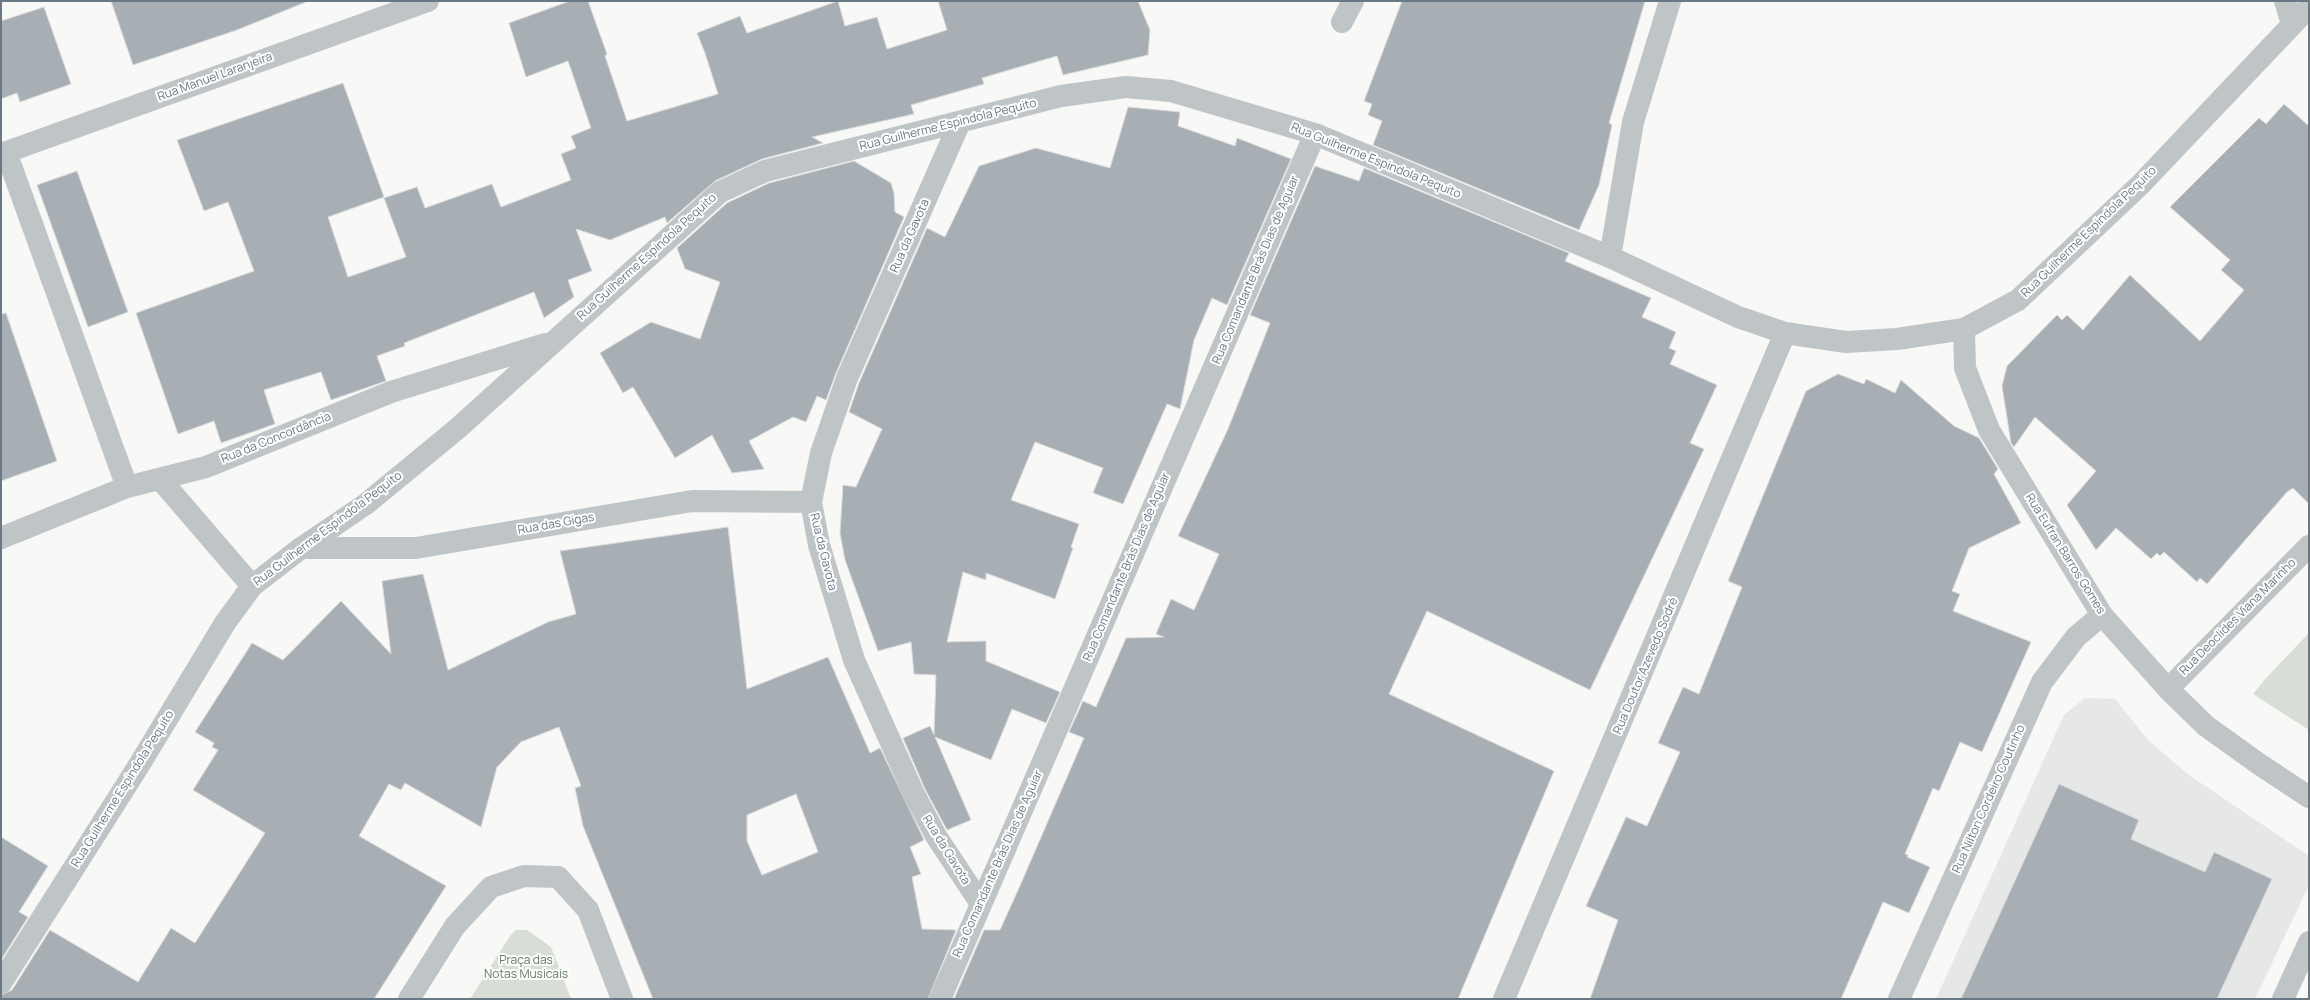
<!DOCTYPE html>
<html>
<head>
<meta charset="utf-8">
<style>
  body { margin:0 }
  #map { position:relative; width:2310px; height:1000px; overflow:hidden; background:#f8f8f6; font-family:Manrope,sans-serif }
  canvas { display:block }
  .frame { position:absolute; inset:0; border:2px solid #697885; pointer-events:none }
</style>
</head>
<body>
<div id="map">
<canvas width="2310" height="1000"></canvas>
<div class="frame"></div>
</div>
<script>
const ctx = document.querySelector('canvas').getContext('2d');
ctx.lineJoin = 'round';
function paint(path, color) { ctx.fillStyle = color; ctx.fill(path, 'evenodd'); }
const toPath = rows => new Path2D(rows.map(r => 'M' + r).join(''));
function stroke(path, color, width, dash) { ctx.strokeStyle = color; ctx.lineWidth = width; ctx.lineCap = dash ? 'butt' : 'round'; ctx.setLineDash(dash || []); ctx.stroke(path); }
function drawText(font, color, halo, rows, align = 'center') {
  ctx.font = font + ' Manrope,sans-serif'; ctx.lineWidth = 4; ctx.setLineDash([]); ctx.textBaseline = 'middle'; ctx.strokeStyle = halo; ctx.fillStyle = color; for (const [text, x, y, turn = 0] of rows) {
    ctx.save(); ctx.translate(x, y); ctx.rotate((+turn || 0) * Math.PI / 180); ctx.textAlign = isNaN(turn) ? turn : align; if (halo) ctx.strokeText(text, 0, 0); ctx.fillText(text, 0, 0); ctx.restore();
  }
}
paint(toPath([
  [2085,698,2115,699,2148,740,2189,775,2309,856,2309,885,2255,999,1936,999,2064,715]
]), '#e6e7e7');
paint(toPath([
  [2309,633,2309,730,2253,694,2266,678],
  [516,930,527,930,551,947,571,999,470,999,510,936]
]), '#d8ddd6');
const building = toPath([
  [111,1,306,1,306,2,237,30,133,65,111,1],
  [570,1,588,1,607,54,605,56,627,121,718,94,705,53,697,33,740,16,747,33,838,1,845,26,877,17,887,49,947,30,938,1,1138,1,1150,30,1148,55,1063,75,1057,56,982,78,984,84,911,105,914,114,812,137,823,143,762,159,715,181,667,223,665,217,610,240,576,229,592,271,568,280,574,297,544,318,534,292,404,343,405,346,377,356,386,381,331,400,321,372,264,390,275,424,221,443,214,421,178,434,136,313,254,271,228,202,204,211,177,140,343,83,384,197,328,217,348,277,406,257,384,198,417,187,425,208,492,184,501,207,571,180,561,154,576,148,571,136,591,128,568,61,526,77,509,23,570,1],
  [1402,1,1645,1,1609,123,1612,125,1599,185,1579,230,1373,145,1382,121,1368,115,1372,104,1364,101,1402,1],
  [44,7,71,84,20,102,17,93,1,99,1,21,44,7],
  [2284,104,2309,126,2309,504,2293,488,2287,492,2207,584,2200,578,2197,582,2164,552,2160,556,2157,553,2151,559,2116,528,2096,550,2067,505,2096,471,2035,417,2014,447,2011,443,2002,386,2007,366,2057,315,2062,320,2067,315,2083,330,2130,275,2200,341,2244,290,2221,270,2230,260,2170,207,2259,118,2266,124,2284,104],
  [1128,107,1180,112,1178,126,1235,146,1237,138,1291,159,1227,305,1212,298,1194,340,1180,409,1167,404,1123,504,1093,493,1103,468,1035,442,1011,500,1079,524,1071,547,1073,548,1055,599,986,573,986,580,963,572,947,642,986,641,986,661,1060,692,1046,723,1012,709,991,760,935,737,971,820,947,830,925,789,903,738,930,726,934,735,936,675,914,674,911,642,878,651,845,560,840,533,843,485,856,487,882,429,849,412,859,383,927,228,945,237,979,166,1036,148,1110,168,1128,107],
  [854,161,891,183,894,193,895,212,904,217,836,373,826,400,817,396,806,422,793,417,749,441,764,469,732,473,712,435,675,458,633,387,623,393,600,353,651,322,700,339,720,282,685,269,677,248,727,203,769,183,854,161],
  [1315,166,1359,181,1364,168,1569,253,1565,261,1651,298,1642,317,1676,332,1669,348,1676,351,1670,364,1717,385,1690,443,1704,449,1590,690,1427,611,1389,694,1554,771,1458,999,954,999,984,930,1000,930,1019,888,1084,738,1069,732,1083,701,1096,707,1126,638,1164,637,1156,634,1171,599,1194,610,1219,554,1178,536,1228,429,1270,323,1250,315,1315,166],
  [77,171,128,312,88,327,37,185,77,171],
  [6,313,57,461,1,481,1,314,6,313],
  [1838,374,1864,384,1866,379,1895,393,1901,380,1954,426,1979,438,1998,469,1994,474,2021,523,1969,548,1952,591,1960,594,1953,611,2031,642,1982,752,1960,742,1939,791,1933,788,1905,854,1908,855,1907,857,1930,867,1909,913,1883,902,1841,999,1590,999,1618,920,1586,906,1626,817,1647,826,1680,752,1658,743,1683,687,1699,694,1742,587,1728,581,1806,391,1838,374],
  [728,527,747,689,828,657,870,753,880,748,924,840,910,847,921,874,912,877,922,929,956,930,928,999,653,999,583,826,575,788,581,786,559,727,521,742,497,767,481,827,405,783,401,790,389,784,359,836,446,886,374,999,1,999,1,995,12,990,50,930,138,982,171,928,195,943,265,833,193,790,218,750,212,747,214,743,195,732,252,643,283,660,341,601,391,654,382,581,423,574,448,670,548,622,576,614,560,551,728,527],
  [796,794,818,852,762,875,747,841,747,815,796,794],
  [2059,784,2139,820,2131,839,2205,872,2214,852,2272,879,2217,999,1961,999,2059,784],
  [1,837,48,866,19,912,28,917,1,960,1,837]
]);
paint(building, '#a7afb5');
stroke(building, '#dadad8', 1);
stroke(toPath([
  [2285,1,2292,24],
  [1342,22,1353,1],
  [960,122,847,378,821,453,811,502,819,545,854,660,914,794,936,836,981,904],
  [6,152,127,487],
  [1,154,428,1],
  [1610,257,1633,122,1670,1],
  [1964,329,1965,368,1989,430,2102,615,2168,689,2206,726,2259,764,2309,797],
  [160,479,252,586],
  [1,538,127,487,206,467,391,392,545,344],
  [301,548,416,548,692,501,811,502],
  [2168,689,2309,546],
  [1,983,141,762,225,623,252,586,301,548,366,504,457,429,720,192,765,171,1061,96,1126,87,1171,91,1315,134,1610,257,1738,317,1785,333,1846,342,1897,339,1964,329,2018,300,2140,185,2309,7],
  [409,999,455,926,491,887,524,876,558,877,588,910,622,999],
  [940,999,1315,134],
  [1504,999,1785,333],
  [1899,999,2042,682,2076,637,2102,615],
  [2283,999,2309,942]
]), '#bfc4c7', 22);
drawText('12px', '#697885', '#fff', [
  ["Rua Manuel Laranjeira",215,77,-20],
  ["Rua Guilherme Espindola Pequito",948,125,-14],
  ["Rua Guilherme Espindola Pequito",1376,161,22],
  ["Rua Guilherme Espindola Pequito",2089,232,-44],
  ["Rua da Gavota",910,236,-66],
  ["Rua Guilherme Espindola Pequito",647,257,-42],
  ["Rua Comandante Brás Dias de Aguiar",1256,270,-67],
  ["Rua da Concordância",276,438,-22],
  ["Rua das Gigas",556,524,-10],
  ["Rua Guilherme Espindola Pequito",328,529,-37],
  ["Rua da Gavota",823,552,76],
  ["Rua Eufran Barros Gomes",2065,554,58],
  ["Rua Comandante Brás Dias de Aguiar",1127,567,-67],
  ["Rua Deoclides Viana Marinho",2238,617,-45],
  ["Rua Doutor Azevedo Sodré",1646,666,-67],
  ["Rua Guilherme Espindola Pequito",123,789,-58],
  ["Rua Nilton Cordeiro Coutinho",1989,799,-66],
  ["Rua da Gavota",946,850,58],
  ["Rua Comandante Brás Dias de Aguiar",998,864,-66]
]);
drawText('12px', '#667864', '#fff', [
  ["Praça das",526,961],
  ["Notas Musicais",526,975]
]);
</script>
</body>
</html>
